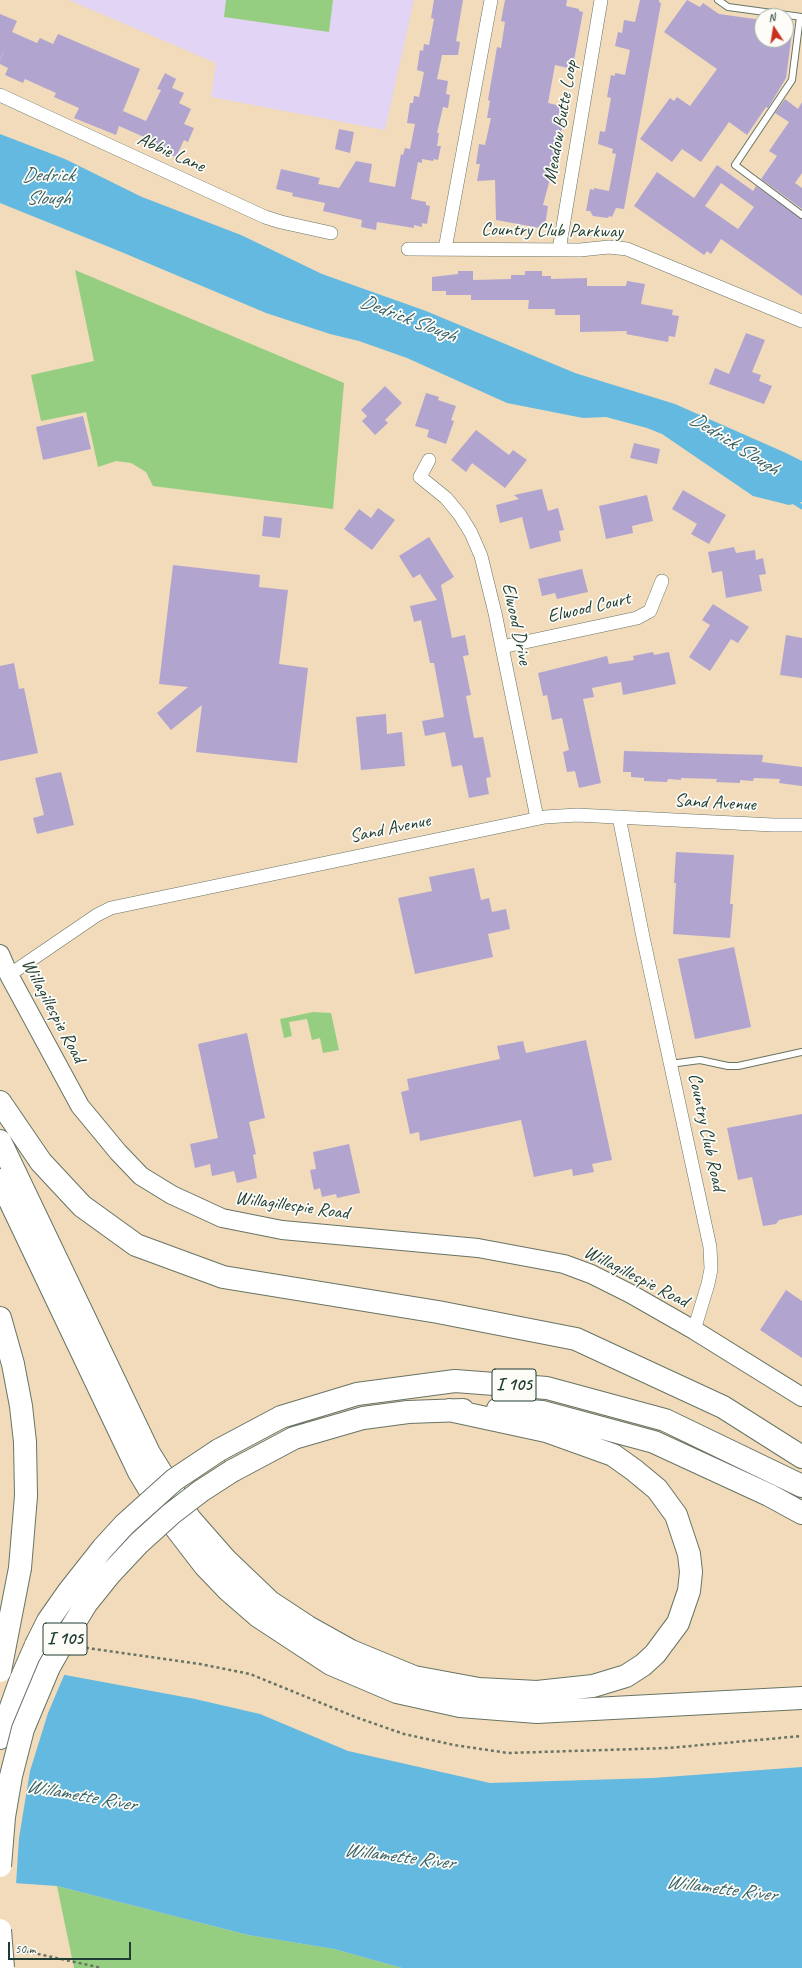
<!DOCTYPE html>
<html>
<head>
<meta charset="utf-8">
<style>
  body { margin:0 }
  #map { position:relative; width:802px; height:1968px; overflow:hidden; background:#f1dbbb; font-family:Caveat,sans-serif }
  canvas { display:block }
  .north { position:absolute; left:754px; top:8px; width:40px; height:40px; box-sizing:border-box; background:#fdfcf7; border:1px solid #a4b0a9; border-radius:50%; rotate:348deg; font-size:11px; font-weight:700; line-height:16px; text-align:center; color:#1f3d34 }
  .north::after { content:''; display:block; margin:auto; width:14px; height:18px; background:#c8321e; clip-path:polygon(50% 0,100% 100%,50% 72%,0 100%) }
  .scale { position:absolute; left:8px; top:1942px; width:123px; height:18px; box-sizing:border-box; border:2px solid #1f3d34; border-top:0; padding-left:5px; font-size:12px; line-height:14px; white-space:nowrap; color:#1f3d34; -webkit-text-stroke:3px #fdfcf7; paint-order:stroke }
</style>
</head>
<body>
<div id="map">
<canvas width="802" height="1968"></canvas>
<div class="north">N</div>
<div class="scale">50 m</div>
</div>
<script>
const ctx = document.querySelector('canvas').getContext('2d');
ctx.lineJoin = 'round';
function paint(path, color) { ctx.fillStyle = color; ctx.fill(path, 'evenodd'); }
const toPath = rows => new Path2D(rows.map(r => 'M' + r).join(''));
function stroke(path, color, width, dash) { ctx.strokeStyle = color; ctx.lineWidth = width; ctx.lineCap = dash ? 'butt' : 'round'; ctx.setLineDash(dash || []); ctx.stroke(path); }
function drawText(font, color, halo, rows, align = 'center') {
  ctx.font = font + ' Caveat,sans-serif'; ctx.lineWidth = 3.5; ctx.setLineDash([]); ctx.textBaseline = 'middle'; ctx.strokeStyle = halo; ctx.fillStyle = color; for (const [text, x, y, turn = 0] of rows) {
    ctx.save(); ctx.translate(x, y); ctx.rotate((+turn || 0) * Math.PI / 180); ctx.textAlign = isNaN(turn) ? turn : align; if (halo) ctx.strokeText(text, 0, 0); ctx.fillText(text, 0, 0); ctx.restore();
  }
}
paint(toPath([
  [69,0,414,0,385,130,211,97,216,63]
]), '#e1d4f4');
paint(toPath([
  [226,0,333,0,329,32,224,17],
  [75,270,344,383,333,509,153,486,146,472,131,463,116,461,98,467,86,412,41,421,31,375,94,361],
  [313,1012,331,1013,339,1050,323,1053,320,1038,312,1040,307,1019,289,1022,292,1036,284,1038,280,1019],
  [57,1886,248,1935,334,1949,402,1968,74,1968]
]), '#96ce81');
paint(toPath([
  [0,134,65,159,142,197,241,235,322,274,426,311,575,373,675,404,786,453,802,461,802,502,789,505,753,496,662,434,647,428,606,417,583,418,507,403,407,358,359,341,330,334,266,313,119,251,0,203],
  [0,1663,195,1699,260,1714,348,1751,490,1783,653,1778,802,1767,802,1968,402,1968,334,1949,248,1935,57,1886,0,1882]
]), '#64b9e0');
paint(toPath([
  [0,1661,65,1673,48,1713,30,1771,19,1838,16,1885,0,1884]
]), '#f1dbbb');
stroke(toPath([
  [791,500,802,507]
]), '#64b9e0', 5);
paint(toPath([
  [434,0,463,0,456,41,460,42,458,55,442,55,437,79,448,81,446,94,450,95,448,108,443,107,437,133,439,133,437,146,441,146,438,160,434,159,433,161,422,159,422,163,418,162,411,199,426,202,426,205,430,206,427,224,422,223,422,227,414,225,414,228,377,222,376,230,361,227,362,220,323,211,325,203,292,196,293,193,276,189,281,169,320,178,318,184,339,188,356,161,372,164,369,182,395,187,401,154,403,155,405,148,410,149,415,124,407,123,410,103,413,103,414,96,419,97,424,72,417,70,420,50,423,51,424,44,429,45,434,19,431,18],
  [505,0,567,0,566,6,579,9,579,11,583,12,573,66,569,65,568,68,555,65,548,103,561,106,560,109,565,110,556,164,554,164,543,205,548,206,545,226,540,225,540,228,496,220,495,180,477,181,480,164,476,164,479,144,485,145,491,118,487,118,490,101,488,100,497,47,501,48,505,22,501,21],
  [640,0,659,0,659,2,661,3,624,209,616,208,612,217,609,216,608,218,593,216,590,211,586,211,590,189,594,190,594,188,609,191,616,154,612,153,613,149,598,144,600,131,605,132,611,98,607,97,611,75,615,76,615,73,625,75,630,50,615,46,618,32,622,33,624,20,635,22],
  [687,0,700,7,703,3,719,14,762,20,762,40,786,40,786,33,792,33,786,78,768,108,766,107,747,135,729,122,701,162,682,149,672,162,640,139,670,98,674,101,677,97,690,106,717,69,664,32],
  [0,14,17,21,12,32,37,43,40,38,53,44,58,34,140,69,123,111,146,121,161,90,157,89,165,73,176,79,172,88,184,93,179,103,191,109,184,124,194,128,188,142,184,140,176,157,169,154,169,156,141,143,144,137,119,126,116,135,74,118,79,108,54,97,56,93,25,79,23,83,5,75,8,68,0,64,0,60,5,49,0,59],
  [785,99,798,109,802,102,802,173,795,183,802,188,802,209,761,179,777,156,769,151,789,122,775,113],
  [339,129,354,132,350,153,335,149],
  [717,165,753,191,756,186,802,219,802,296,721,239,711,254,707,251,704,255,634,206,657,172,694,198],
  [721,183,754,207,738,229,705,206],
  [458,271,473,271,473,280,511,279,511,275,525,275,525,271,542,271,542,276,551,276,551,279,587,278,587,286,626,286,627,281,645,284,641,304,673,310,672,315,679,316,675,337,669,336,668,342,626,334,627,331,580,332,580,315,555,315,555,309,528,309,529,300,471,300,471,295,446,295,446,291,432,291,432,277,458,274],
  [746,333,765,340,752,372,761,375,759,381,772,386,764,404,709,384,715,368,729,374],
  [385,386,402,403,385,420,388,423,375,435,362,421,367,416,361,410],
  [426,393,439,397,438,400,456,406,451,420,454,421,446,444,427,437,429,430,415,426],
  [83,416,91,449,43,460,36,427],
  [476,430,509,455,513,450,527,460,505,488,472,463,466,472,451,460],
  [634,443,660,449,657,464,630,458],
  [542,489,548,511,558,508,564,530,559,531,561,541,530,549,522,517,500,523,496,505,519,499,514,495],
  [683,490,726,515,709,544,691,534,697,524,672,509],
  [647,495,653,521,632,526,633,533,606,539,599,506],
  [378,508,395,520,372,550,344,529,359,509,371,518],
  [264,516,282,518,280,538,262,536],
  [429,537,454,577,441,585,452,638,465,635,469,655,463,656,471,695,466,696,474,738,483,737,491,777,486,778,489,794,469,798,462,765,452,767,445,732,425,736,422,721,444,717,434,663,430,663,421,620,414,622,410,606,437,600,420,574,413,578,399,556],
  [734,547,736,553,755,550,756,560,763,558,766,574,759,575,762,591,726,598,722,571,712,573,708,552],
  [173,565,260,575,259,587,288,590,279,664,308,668,297,763,196,752,202,705,171,730,157,713,188,687,159,684],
  [582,569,588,592,557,599,555,593,542,596,538,579],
  [713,604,749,627,738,643,731,639,710,671,689,657,710,625,702,620],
  [786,635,802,638,802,678,780,675],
  [653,652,654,655,669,652,676,684,623,695,621,682,592,688,594,697,583,699,601,783,579,788,575,771,567,772,563,752,569,750,562,718,552,720,547,695,543,696,538,673,607,656,609,664,634,660,633,656],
  [14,663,19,689,24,688,38,753,0,761,0,666],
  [386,714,387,734,402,732,405,766,361,770,356,717],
  [624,751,763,755,762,762,802,767,802,786,779,783,780,779,754,778,753,781,740,780,740,783,716,782,717,779,681,778,681,780,668,779,667,782,644,781,644,778,631,777,631,772,623,772],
  [61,772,74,825,37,834,33,818,44,815,35,778],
  [676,852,734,855,730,904,733,904,730,938,673,934,676,883,674,883],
  [474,868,481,900,489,898,492,912,506,909,510,929,488,934,493,957,415,974,398,898,432,891,429,877],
  [734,947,751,1027,695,1039,678,959],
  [247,1033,265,1118,249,1122,256,1154,253,1155,257,1178,237,1183,234,1171,212,1176,210,1164,195,1168,190,1144,218,1138,198,1044],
  [586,1040,612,1160,592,1164,594,1172,573,1176,572,1169,534,1177,521,1120,420,1141,419,1132,410,1134,401,1092,409,1090,407,1079,500,1059,497,1046,523,1041,526,1053],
  [802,1114,802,1215,779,1220,776,1224,763,1226,752,1177,738,1180,727,1128],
  [349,1144,360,1193,337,1198,336,1194,322,1197,320,1188,314,1190,310,1170,316,1169,313,1152],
  [786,1290,802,1301,802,1358,760,1330]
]), '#b1a5d0');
const lane = toPath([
  [718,0,728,7,802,17],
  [800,17,792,80,735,165,802,215],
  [670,1064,700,1060,728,1066,738,1066,802,1052]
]);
const street = toPath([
  [0,95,265,217,281,222,331,233],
  [408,249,580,250,609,247,627,249,802,321],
  [445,249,491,0],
  [559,250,601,0],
  [429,460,420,477,446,498,460,515,471,533,481,556,495,613,537,818],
  [502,647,637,618,650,611,662,581],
  [619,817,643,937,710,1247,711,1269,708,1284,694,1330],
  [9,975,97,915,111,908,545,817,577,815,773,825,802,825]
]);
const secondary = toPath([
  [0,954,9,975,80,1106,118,1152,141,1176,172,1195,222,1218,282,1230,478,1248,564,1264,591,1274,631,1294,694,1330,802,1397]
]);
const highway = toPath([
  [0,1102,41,1162,82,1206,136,1245,223,1277,438,1312,576,1339,723,1407,802,1457],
  [0,1141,149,1453,190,1519,226,1560,270,1602,308,1627,351,1651,414,1677,479,1689,537,1692,593,1686,626,1676,643,1665,655,1654,678,1623,689,1591,691,1572,689,1554,676,1515,657,1489,634,1470,613,1455,546,1431,449,1410],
  [0,1180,139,1472,162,1510,205,1566,228,1590,258,1616,331,1664,397,1692,460,1706,537,1712,802,1698],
  [0,1318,13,1364,21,1406,25,1442,26,1496,20,1568],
  [498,1409,543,1412,654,1442,769,1495,802,1513],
  [219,1450,281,1417,357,1394,455,1381,547,1388,665,1420,802,1486],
  [232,1471,294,1438,363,1418,408,1412,463,1410],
  [0,1738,21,1679,36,1645]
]);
stroke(lane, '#687463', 8);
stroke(street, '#687463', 14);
stroke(secondary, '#687463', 20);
stroke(highway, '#687463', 24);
stroke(toPath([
  [80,1647,200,1664,250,1674,358,1718,404,1734,454,1745,508,1753,668,1748,802,1736],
  [20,1950,102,1968]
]), '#687463', 2.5, [3, 3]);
stroke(lane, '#fff', 6);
stroke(street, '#fff', 13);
stroke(secondary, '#fff', 18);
stroke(highway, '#fff', 22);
const highwayBridge = toPath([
  [36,1645,48,1621,69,1591,103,1548,124,1525,174,1480,219,1450],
  [0,1671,20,1568],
  [0,1866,4,1817,11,1776,23,1729,49,1667,67,1635,86,1604,110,1574,139,1543,171,1514,201,1491,232,1471],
  [0,1930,3,1968]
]);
stroke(highwayBridge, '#687463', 24, []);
stroke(highwayBridge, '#fff', 22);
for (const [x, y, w] of [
  [514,1385,44],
  [65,1639,44]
]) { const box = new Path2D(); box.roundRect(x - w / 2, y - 16, w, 32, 3); ctx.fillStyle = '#fdfcf7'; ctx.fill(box); stroke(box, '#1f3d34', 1); }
drawText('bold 18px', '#1f3d34', null, [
  ["I 105",514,1385],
  ["I 105",65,1639]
]);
drawText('19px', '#1f3d34', '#fdfcf7', [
  ["Meadow Butte Loop",561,122,-80],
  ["Abbie Lane",171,153,24],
  ["Country Club Parkway",552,231,1],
  ["Elwood Court",589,608,-13],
  ["Elwood Drive",516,624,78],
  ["Sand Avenue",715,803,3],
  ["Sand Avenue",390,829,-12],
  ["Willagillespie Road",53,1011,62],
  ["Country Club Road",706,1132,78],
  ["Willagillespie Road",292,1206,8],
  ["Willagillespie Road",636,1277,27]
]);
drawText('italic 20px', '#346268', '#fdfcf7', [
  ["Dedrick",48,176],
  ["Slough",48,199],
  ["Dedrick Slough",408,319,21],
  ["Dedrick Slough",734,444,32],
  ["Willamette River",81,1796,10],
  ["Willamette River",399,1857,7],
  ["Willamette River",721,1889,7]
]);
</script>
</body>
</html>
